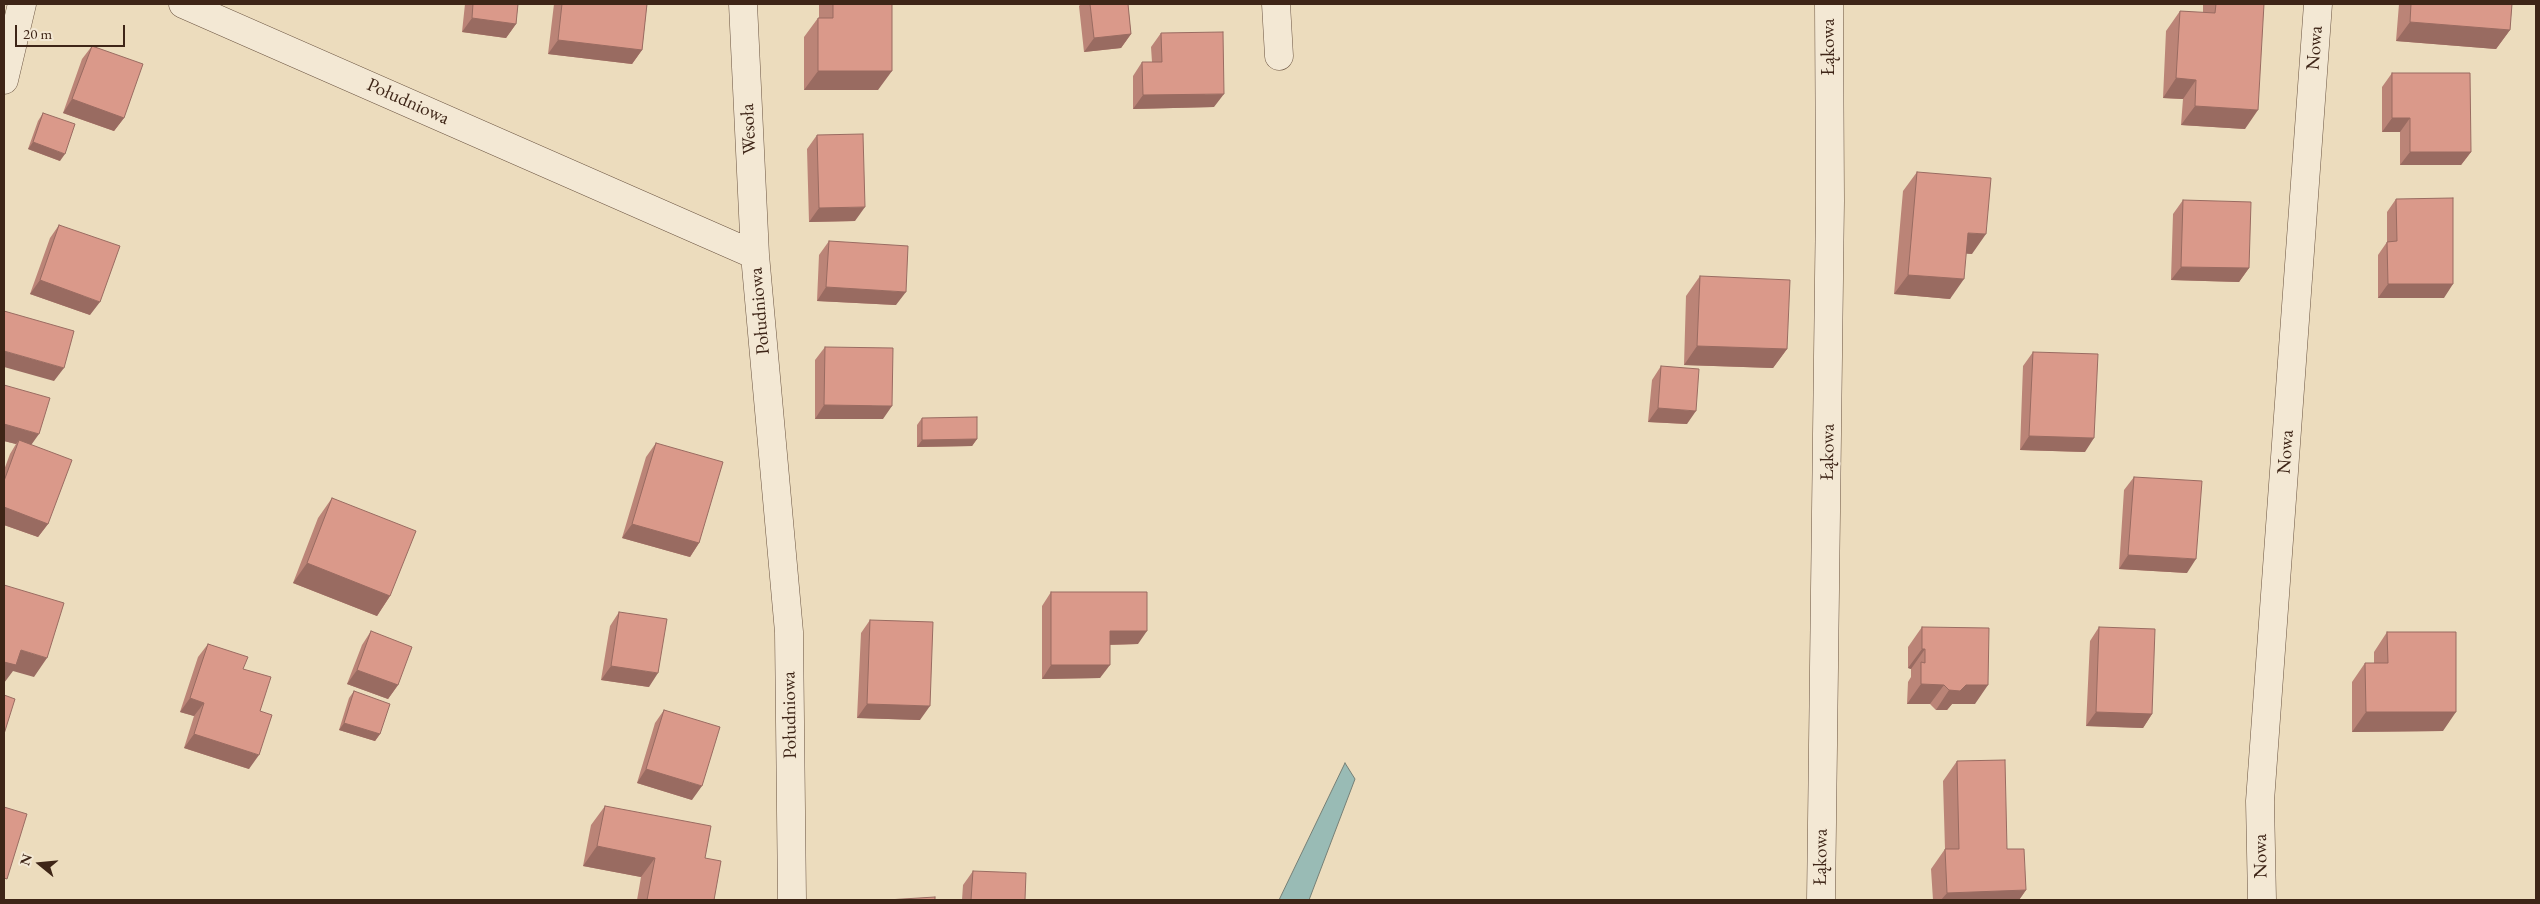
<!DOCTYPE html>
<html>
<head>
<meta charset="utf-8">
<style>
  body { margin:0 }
  #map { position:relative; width:2540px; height:904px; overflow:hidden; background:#ecdcbd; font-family:"EB Garamond",serif }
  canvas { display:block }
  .frame { position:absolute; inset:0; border:5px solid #3e2517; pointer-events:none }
  .north { position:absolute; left:15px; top:839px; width:50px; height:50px; -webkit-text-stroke:4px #f3e8d4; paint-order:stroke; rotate:287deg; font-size:14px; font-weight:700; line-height:20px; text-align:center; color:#3e2517 }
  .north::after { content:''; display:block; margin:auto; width:18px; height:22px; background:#3e2517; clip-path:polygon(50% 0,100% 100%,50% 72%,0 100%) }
  .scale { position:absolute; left:15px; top:25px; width:110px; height:22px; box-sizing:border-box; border:2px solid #3e2517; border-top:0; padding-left:6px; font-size:15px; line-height:18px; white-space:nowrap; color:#3e2517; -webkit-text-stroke:4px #f3e8d4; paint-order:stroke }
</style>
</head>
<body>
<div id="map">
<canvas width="2540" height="904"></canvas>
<div class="frame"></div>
<div class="north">N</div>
<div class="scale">20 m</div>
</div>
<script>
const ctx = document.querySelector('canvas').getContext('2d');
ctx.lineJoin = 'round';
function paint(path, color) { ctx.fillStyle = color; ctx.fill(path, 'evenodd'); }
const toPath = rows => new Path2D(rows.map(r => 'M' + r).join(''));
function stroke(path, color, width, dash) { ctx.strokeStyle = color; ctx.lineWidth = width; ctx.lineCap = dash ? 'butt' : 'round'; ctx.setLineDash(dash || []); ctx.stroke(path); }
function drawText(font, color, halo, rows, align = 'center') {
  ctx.font = font + ' "EB Garamond",serif'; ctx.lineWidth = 4.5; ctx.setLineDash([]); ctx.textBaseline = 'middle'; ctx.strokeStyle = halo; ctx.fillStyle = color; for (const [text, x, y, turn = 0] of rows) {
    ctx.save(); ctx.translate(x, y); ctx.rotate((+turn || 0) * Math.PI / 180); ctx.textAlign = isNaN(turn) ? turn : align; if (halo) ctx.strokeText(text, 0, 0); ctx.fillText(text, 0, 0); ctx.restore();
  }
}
const water = toPath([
  [1345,763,1355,779,1309,900,1279,900,1345,763]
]);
paint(water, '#99bbb5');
stroke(water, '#757f76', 1);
const street = toPath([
  [183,4,755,255],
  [743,4,755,255,789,632,792,900],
  [1276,4,1279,56],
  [4,80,22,4],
  [1821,900,1830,201,1829,4],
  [2262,900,2260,801,2318,4]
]);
stroke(street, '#6a5340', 29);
stroke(street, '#f3e8d4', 28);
paint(toPath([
  [465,4,518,4,516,24,506,38,462,32],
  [554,4,647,4,642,50,632,64,548,54],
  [819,4,892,4,878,90,804,90,804,37,818,18,819,18],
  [1081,4,1128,4,1131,34,1121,48,1084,52,1079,6],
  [2203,4,2264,4,2245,129,2181,125,2183,99,2163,98,2166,31,2180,11,2203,13],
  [2399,4,2512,4,2510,30,2496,49,2396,41],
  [1161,33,1214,107,1133,109,1133,76,1142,62,1152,62,1151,47],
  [92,46,124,118,114,131,63,113,82,59],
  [2392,73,2471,152,2461,165,2400,165,2400,132,2382,132,2382,87],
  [43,113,60,161,28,149,38,121],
  [817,135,855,221,809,222,807,149],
  [1917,172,1972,254,1966,253,1950,299,1894,294,1903,191],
  [2396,199,2444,298,2378,298,2378,255,2387,242,2387,212],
  [2183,200,2249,268,2239,282,2171,280,2173,214],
  [59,225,90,315,30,294,50,238],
  [829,241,896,305,817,301,819,255],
  [1700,276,1787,349,1773,368,1684,365,1686,296],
  [825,347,883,419,815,419,815,360],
  [2033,352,2085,452,2020,450,2023,366],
  [1661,366,1687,424,1648,422,1652,380],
  [4,385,31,445,48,524,38,537,4,525,4,470,10,454,16,444,4,441],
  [922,418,977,439,972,446,917,447,917,425],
  [656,443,699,543,690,557,622,538,646,457],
  [2134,477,2187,573,2119,569,2124,490],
  [332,498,390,596,377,616,293,583,318,518],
  [1051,592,1138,644,1110,645,1100,678,1042,679,1042,606],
  [619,612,649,687,601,680,610,626],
  [870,620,920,720,857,718,861,633],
  [1922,627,1975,704,1952,704,1947,710,1936,710,1930,704,1907,704,1908,682,1911,677,1911,669,1908,668,1908,647],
  [2099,627,2152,714,2143,728,2086,726,2090,641],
  [371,631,398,685,388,699,347,684,362,645],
  [2387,632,2443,731,2352,732,2352,682,2365,663,2374,663,2374,652],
  [208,644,243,669,260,711,249,769,184,748,194,716,180,712,198,657],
  [354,691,380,734,375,741,339,730,349,698],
  [664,710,692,800,637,783,655,723],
  [1957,761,2007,849,2026,890,2019,900,1933,900,1931,869,1945,849,1943,781],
  [605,806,705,858,714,900,637,900,641,877,583,866,591,825],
  [973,871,1025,900,962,900,963,885]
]), '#bb8477');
paint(toPath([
  [472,18,516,24,506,38,462,32],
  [2410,22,2510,30,2496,49,2396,41],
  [1131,34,1121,48,1084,52,1094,38],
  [558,40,642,50,632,64,548,54],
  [818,71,892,71,878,90,804,90],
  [2176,78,2196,80,2183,99,2163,98],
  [1224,94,1214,107,1133,109,1143,95],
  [72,99,124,118,114,131,63,113],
  [2195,106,2258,110,2245,129,2181,125],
  [2392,118,2410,118,2400,132,2382,132],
  [33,142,65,154,60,161,28,149],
  [2410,152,2471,152,2461,165,2400,165],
  [865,207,855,221,809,222,819,208],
  [1968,233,1986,234,1972,254,1954,253],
  [2181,267,2249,268,2239,282,2171,280],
  [1908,275,1964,279,1950,299,1894,294],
  [40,280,100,302,90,315,30,294],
  [2388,284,2453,284,2444,298,2378,298],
  [826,287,906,292,896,305,817,301],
  [1697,346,1787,349,1773,368,1684,365],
  [4,351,64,368,54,381,4,367],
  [824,405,892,406,883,419,815,419],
  [1658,408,1696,411,1687,424,1648,422],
  [4,424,39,434,29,448,19,440,16,444,4,441],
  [2029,436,2094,438,2085,452,2020,450],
  [977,439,972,446,917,447,922,440],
  [4,507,48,524,38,537,4,525],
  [632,524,699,543,690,557,622,538],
  [2128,555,2196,559,2187,573,2119,569],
  [307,563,390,596,377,616,293,583],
  [1110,631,1147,631,1138,644,1100,645],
  [1922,649,1925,649,1911,669,1908,668],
  [21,650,47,658,34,677,13,671,4,683,4,662],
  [1051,665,1110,665,1100,678,1042,679],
  [611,666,658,673,649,687,601,680],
  [357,670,398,685,388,699,347,684],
  [1921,684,1944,685,1930,704,1907,704],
  [1966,685,1988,685,1975,704,1952,704,1947,710,1936,710,1949,690],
  [190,698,204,703,194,716,180,712],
  [867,704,930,706,920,720,857,718],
  [2096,712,2152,714,2143,728,2086,726],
  [2366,712,2456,712,2443,731,2352,732],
  [344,723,380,734,375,741,339,730],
  [194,734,259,755,249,769,184,748],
  [646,769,702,786,692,800,637,783],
  [597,846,655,858,641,877,583,866],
  [2026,890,2019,900,1941,900,1947,893]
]), '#996b61');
const building = toPath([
  [473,4,518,4,516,24,472,18,473,4],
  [562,4,647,4,642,50,558,40,562,4],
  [833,4,892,4,892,71,818,71,818,18,833,18,833,4],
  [1090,4,1128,4,1131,34,1094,38,1090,4],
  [2216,4,2264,4,2258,110,2195,106,2196,80,2176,78,2180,11,2215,13,2216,4],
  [2411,4,2512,4,2510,30,2410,22,2411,4],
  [1223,32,1224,94,1143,95,1142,62,1162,62,1161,33,1223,32],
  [92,46,143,64,124,118,72,99,92,46],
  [2392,73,2470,73,2471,152,2410,152,2410,118,2392,118,2392,73],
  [43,113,75,124,65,154,33,142,43,113],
  [863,134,865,207,819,208,817,135,863,134],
  [1917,172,1991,178,1986,234,1968,233,1964,279,1908,275,1917,172],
  [2453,198,2453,284,2388,284,2387,242,2397,241,2396,199,2453,198],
  [2183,200,2251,202,2249,268,2181,267,2183,200],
  [59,225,120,246,100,302,40,280,59,225],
  [829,241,908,246,906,292,826,287,829,241],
  [1700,276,1790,280,1787,349,1697,346,1700,276],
  [4,311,74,331,64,368,4,351,4,311],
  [825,347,893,348,892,406,824,405,825,347],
  [2033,352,2098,354,2094,438,2029,436,2033,352],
  [1661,366,1699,369,1696,411,1658,408,1661,366],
  [4,385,50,398,39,434,4,424,4,385],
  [977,417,977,439,922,440,922,418,977,417],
  [19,440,72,460,48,524,4,507,4,481,19,440],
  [656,443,723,462,699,543,632,524,656,443],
  [2134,477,2202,481,2196,559,2128,555,2134,477],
  [332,498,416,531,390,596,307,563,332,498],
  [4,585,64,603,47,658,21,650,16,665,4,662,4,585],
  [1051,592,1147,592,1147,631,1110,631,1110,665,1051,665,1051,592],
  [619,612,667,619,658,673,611,666,619,612],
  [870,620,933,622,930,706,867,704,870,620],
  [1922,627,1989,628,1988,685,1966,685,1960,691,1949,690,1944,685,1921,684,1921,662,1925,663,1925,649,1922,649,1922,627],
  [2099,627,2155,629,2152,714,2096,712,2099,627],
  [371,631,412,647,398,685,357,670,371,631],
  [2387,632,2456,632,2456,712,2366,712,2365,663,2388,663,2387,632],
  [208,644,248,657,243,669,271,677,260,711,272,715,259,755,194,734,204,703,190,698,208,644],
  [354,691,390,704,380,734,344,723,354,691],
  [4,695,15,699,4,734,4,695],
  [664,710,720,727,702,786,646,769,664,710],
  [2005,760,2007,849,2024,849,2026,890,1947,893,1945,849,1959,849,1957,761,2005,760],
  [605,806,711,826,705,858,721,861,714,900,647,900,655,858,597,846,605,806],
  [4,807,27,814,7,879,4,878,4,807],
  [973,871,1026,873,1025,900,971,900,973,871],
  [935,897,935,900,887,900,935,897]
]);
paint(building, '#da998a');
stroke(building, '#996b61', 1);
drawText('19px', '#3e2517', '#f3e8d4', [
  ["Łąkowa",1829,47,-90],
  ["Nowa",2315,48,-86],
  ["Południowa",408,102,24],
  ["Wesoła",749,129,-93],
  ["Południowa",760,311,-95],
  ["Łąkowa",1828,452,-89],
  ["Nowa",2286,452,-86],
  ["Południowa",790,715,-91],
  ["Nowa",2261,856,-91],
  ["Łąkowa",1821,857,-89]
]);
</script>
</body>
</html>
